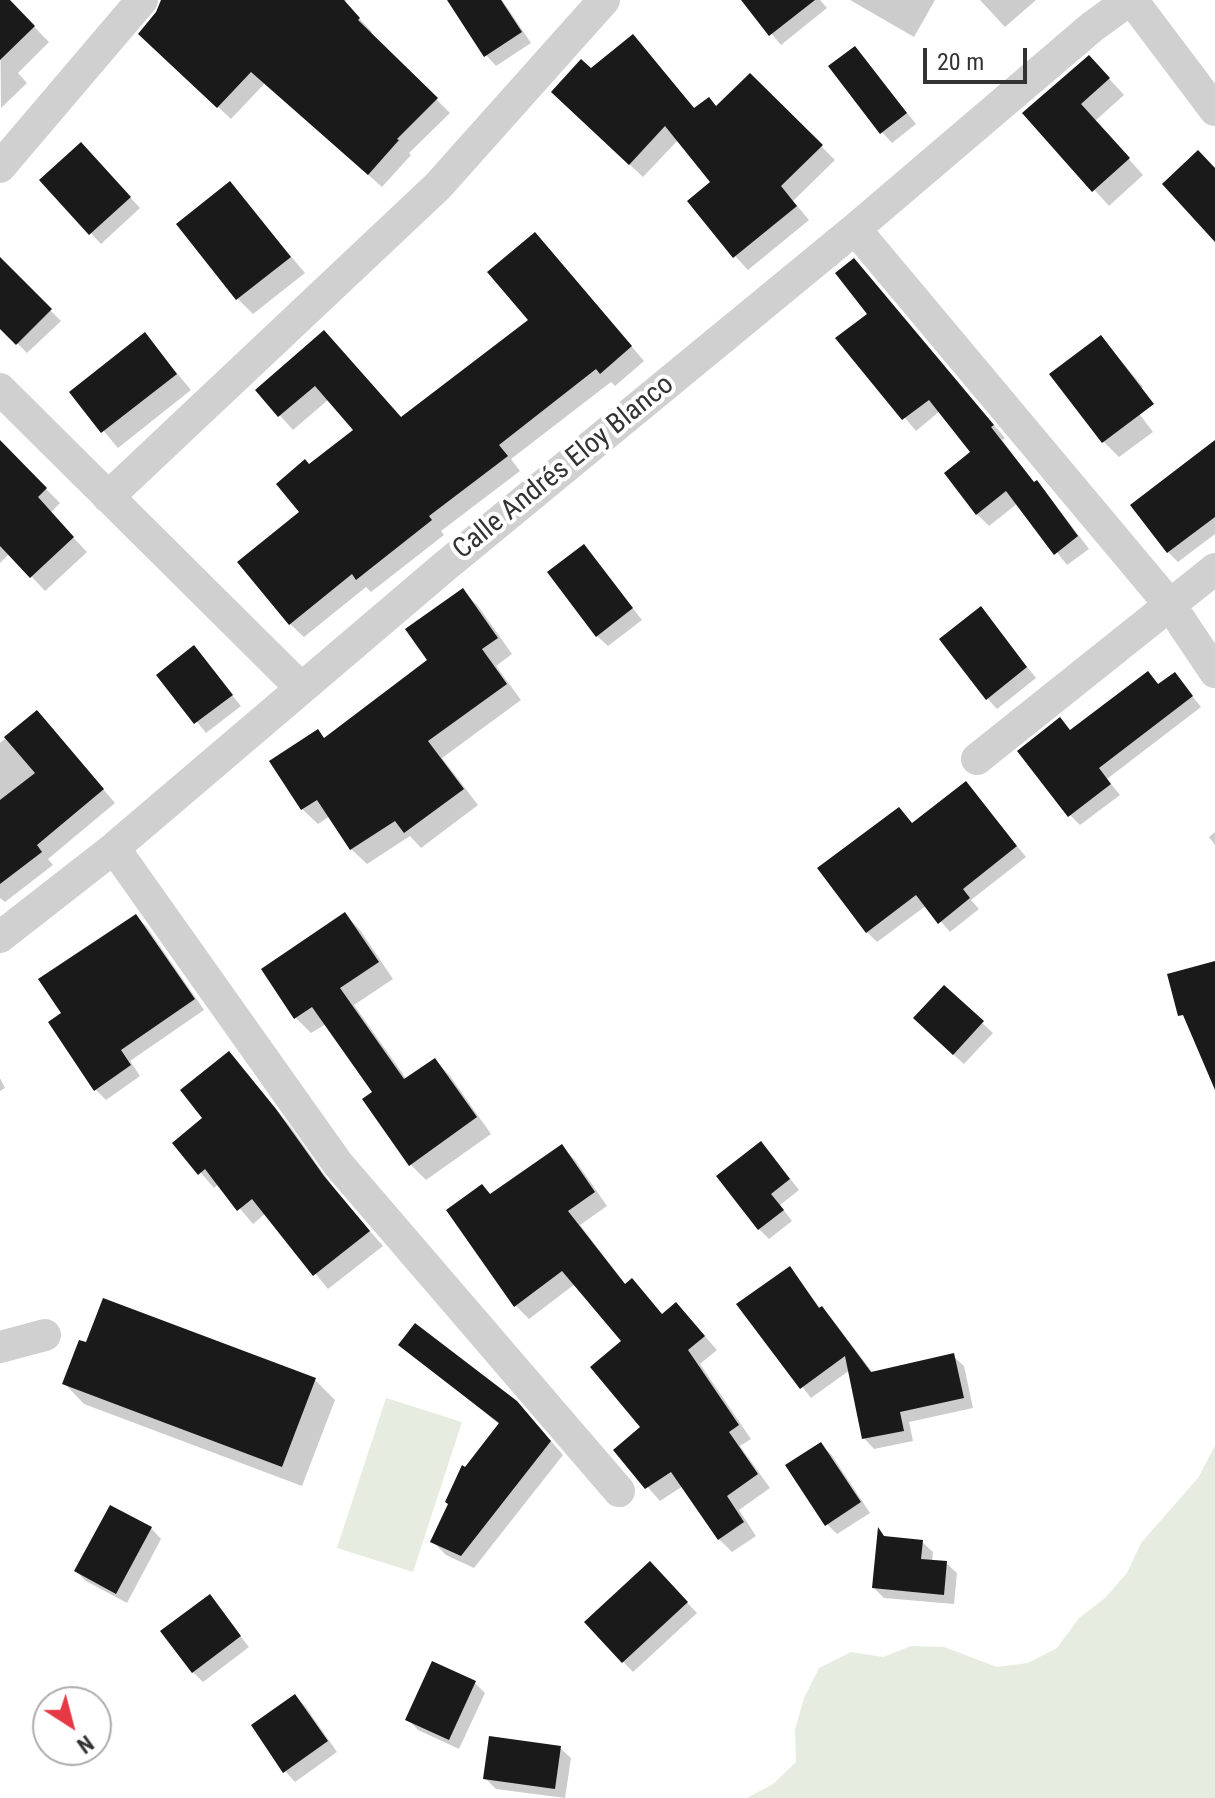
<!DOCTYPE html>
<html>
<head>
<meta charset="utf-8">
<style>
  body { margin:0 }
  #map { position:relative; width:1215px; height:1798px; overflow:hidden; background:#fff; font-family:"Roboto Condensed",sans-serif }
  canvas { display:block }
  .north { position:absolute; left:32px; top:1686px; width:80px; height:80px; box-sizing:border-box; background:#fff; border:2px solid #adadad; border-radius:50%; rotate:144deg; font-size:22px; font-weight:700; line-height:32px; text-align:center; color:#333 }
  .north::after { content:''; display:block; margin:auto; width:28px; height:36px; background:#e63946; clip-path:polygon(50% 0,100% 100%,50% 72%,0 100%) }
  .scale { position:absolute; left:923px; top:48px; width:104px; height:36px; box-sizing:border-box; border:4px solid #333; border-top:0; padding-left:10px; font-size:24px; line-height:28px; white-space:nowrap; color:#333; -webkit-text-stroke:6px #fff; paint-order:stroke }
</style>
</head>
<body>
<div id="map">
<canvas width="1215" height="1798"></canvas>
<div class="north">N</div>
<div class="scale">20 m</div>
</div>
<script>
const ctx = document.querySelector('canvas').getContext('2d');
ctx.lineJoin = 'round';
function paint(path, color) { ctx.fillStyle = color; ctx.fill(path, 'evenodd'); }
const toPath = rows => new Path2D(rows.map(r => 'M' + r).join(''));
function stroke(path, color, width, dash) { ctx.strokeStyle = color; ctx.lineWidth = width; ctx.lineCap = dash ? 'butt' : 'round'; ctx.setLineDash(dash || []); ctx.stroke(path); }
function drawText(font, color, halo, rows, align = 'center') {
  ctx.font = font + ' "Roboto Condensed",sans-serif'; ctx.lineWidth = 8; ctx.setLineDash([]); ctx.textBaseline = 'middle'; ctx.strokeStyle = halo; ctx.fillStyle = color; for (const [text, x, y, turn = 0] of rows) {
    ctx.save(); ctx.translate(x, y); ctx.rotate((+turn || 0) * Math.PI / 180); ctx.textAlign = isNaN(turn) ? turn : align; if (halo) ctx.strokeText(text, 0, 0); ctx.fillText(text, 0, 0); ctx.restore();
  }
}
paint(toPath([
  [386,1398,462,1422,413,1572,337,1548],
  [1215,1446,1215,1798,747,1798,773,1784,796,1762,795,1730,804,1698,819,1668,851,1652,883,1657,911,1646,944,1647,997,1667,1028,1663,1057,1648,1079,1618,1105,1598,1127,1573,1141,1543,1198,1478]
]), '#e6ecdf');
paint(toPath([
  [0,0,8,0,49,42,18,73,27,83,1,108],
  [163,0,347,0,344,2,372,32,370,34,450,113,409,153,411,155,382,187,265,83,231,119,154,47],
  [449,0,502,0,531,43,496,66,486,55],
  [743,0,820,0,827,8,781,45],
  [850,0,935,0,914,37],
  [980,0,1036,0,1005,27],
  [633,37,696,110,717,108,750,76,835,160,793,201,809,220,748,270,735,256,713,182,678,140,643,177,567,106,591,71],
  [855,48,916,124,892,143,882,132],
  [1104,73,1124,95,1095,121,1143,175,1109,206,1025,113],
  [91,155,140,208,101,244,42,180],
  [230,184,305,273,253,314,238,299,179,224],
  [548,249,644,361,615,386,611,382,511,459,520,471,441,531,444,535,371,592,366,587,304,637,290,624,302,512,310,466,356,430,329,399,293,430,258,391,324,333,402,419,531,320],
  [0,260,61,321,27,353,0,326],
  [854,261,1005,438,1002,440,1035,484,1048,495,1089,549,1067,565,1018,503,989,526,977,514,973,453,940,411,916,431,838,338,870,314],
  [145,335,191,390,118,448,71,392],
  [1101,337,1143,387,1128,399,1153,432,1119,457,1104,442,1052,375],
  [16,459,60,503,50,513,87,552,45,591,10,553,0,563,0,476],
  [1215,516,1215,534,1178,562,1168,552],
  [584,546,642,620,608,646,597,636],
  [462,590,478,606,512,654,496,666,521,700,442,758,478,805,421,848,410,836,367,864,351,849,330,816,318,824,302,809,325,739,430,660],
  [981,609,1036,678,997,709,987,698],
  [194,648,241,706,206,733,159,675],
  [1175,675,1201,707,1107,779,1120,795,1080,825,1070,815,1071,732,1159,686],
  [37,712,115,803,48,859,53,865,5,902,0,898,0,743],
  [966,783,1026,857,971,900,979,909,950,932,927,905,877,942,867,932,913,825],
  [1215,832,1215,845,1209,837],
  [345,914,360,930,393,979,354,1005,407,1080,435,1060,450,1076,491,1134,426,1180,410,1164,374,1093,326,1024,311,1033,296,1018,263,969],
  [136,916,146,926,204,1010,130,1061,140,1076,106,1100,96,1090,63,1014],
  [944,988,993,1033,964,1064,925,1029],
  [229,1054,290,1126,337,1193,383,1246,328,1289,266,1213,253,1224,219,1184,214,1188,175,1143,205,1118],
  [0,1078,5,1088,0,1091],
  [562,1147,575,1160,607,1206,580,1225,626,1285,663,1316,689,1318,717,1350,700,1364,751,1439,740,1446,770,1488,739,1510,756,1536,732,1552,719,1539,683,1486,660,1501,615,1450,643,1427,623,1341,575,1284,529,1319,516,1306,449,1210,491,1196],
  [771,1154,799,1190,780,1205,792,1221,769,1239,759,1229],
  [790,1269,821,1309,832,1319,873,1373,953,1356,964,1366,973,1408,909,1422,913,1441,874,1449,864,1438,850,1370,811,1398,739,1304],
  [401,1344,530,1417,563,1455,474,1568,446,1555,433,1542,466,1469,500,1425],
  [315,1380,335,1400,302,1486,84,1404,64,1383],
  [820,1444,831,1454,870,1513,837,1534,827,1524],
  [151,1528,161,1539,127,1603,86,1581,76,1571],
  [886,1538,922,1542,933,1552,932,1562,946,1563,957,1573,954,1604,884,1598,874,1588],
  [650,1564,697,1613,633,1672,586,1623],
  [209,1597,249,1647,203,1682,193,1672],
  [474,1682,485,1693,459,1749,418,1730,408,1719],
  [295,1696,305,1706,337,1752,295,1782,285,1771],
  [560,1748,571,1758,565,1798,496,1789,485,1778]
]), '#0003');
paint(toPath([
  [0,0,10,0,35,26,0,60],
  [161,0,344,0,360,18,358,20,438,98,397,139,399,140,368,175,251,72,217,108,138,34,156,12],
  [447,0,501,0,522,32,484,57],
  [741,0,815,0,769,36],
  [633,34,694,108,709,97,716,106,750,73,823,145,781,186,797,206,733,258,687,201,710,182,665,126,629,165,551,92,581,59,591,68],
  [855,46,907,113,880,134,828,66],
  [1089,55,1110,78,1081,104,1130,158,1092,192,1022,113],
  [81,142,131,197,89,235,39,180],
  [1198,150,1215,168,1215,242,1162,184],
  [230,181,291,257,236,300,176,224],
  [535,232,632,346,600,374,596,369,499,445,508,456,429,516,432,520,356,580,352,574,289,625,237,562,299,512,276,484,305,459,309,464,353,430,315,386,278,417,255,390,324,330,401,417,528,320,487,272],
  [0,257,52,309,16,345,0,329],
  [854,258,994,425,991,427,1034,482,1037,480,1078,536,1054,555,1006,491,976,515,944,473,970,452,929,400,902,420,835,338,867,314,835,273],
  [145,332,177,374,101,433,69,392],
  [1101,335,1154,404,1102,443,1049,374],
  [0,440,47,488,38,497,74,537,30,578,0,546],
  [1215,440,1215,517,1167,553,1130,505],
  [584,544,633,608,596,637,547,572],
  [463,588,498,638,482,649,507,684,428,741,464,789,404,833,395,821,350,850,317,800,301,810,269,761,318,729,324,738,427,660,405,629],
  [981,606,1027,667,986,700,939,639],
  [194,645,233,695,194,724,156,675],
  [1148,671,1158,684,1175,672,1193,696,1099,768,1111,784,1068,817,1017,751,1060,717,1070,730],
  [37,710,104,789,37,845,42,852,0,884,0,800,35,773,4,737],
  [966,781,1017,846,963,889,970,898,938,924,916,895,866,933,817,868,899,807,912,823],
  [345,912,379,962,340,988,404,1079,435,1058,477,1117,409,1166,362,1099,372,1092,312,1007,294,1019,261,969],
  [136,914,195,999,121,1050,131,1065,94,1091,48,1022,61,1013,38,979],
  [1215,961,1215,1090,1183,1015,1178,1016,1167,974],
  [944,985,984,1021,953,1055,913,1018],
  [229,1051,276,1109,324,1176,370,1231,313,1276,252,1199,237,1211,205,1169,198,1175,172,1143,202,1118,180,1090],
  [761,1141,790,1179,771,1194,784,1210,758,1230,716,1176],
  [562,1144,595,1192,568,1211,625,1284,632,1278,662,1314,676,1302,705,1336,688,1350,739,1425,729,1432,758,1474,727,1496,744,1522,718,1540,671,1472,645,1489,613,1450,640,1427,590,1367,621,1341,562,1271,514,1307,446,1210,482,1184,490,1194],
  [790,1266,819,1308,822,1306,871,1372,954,1353,964,1398,900,1412,904,1431,862,1439,845,1356,800,1389,736,1304],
  [103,1298,316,1378,282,1467,62,1384,79,1340,86,1342],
  [415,1323,517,1401,551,1441,461,1556,430,1542,448,1504,445,1502,462,1465,465,1467,499,1423,398,1345],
  [821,1442,861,1502,825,1526,785,1465],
  [110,1505,152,1527,116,1594,74,1571],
  [878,1527,884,1536,923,1540,921,1559,947,1561,944,1595,872,1588],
  [650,1561,688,1602,622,1663,584,1622],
  [210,1594,241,1636,192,1673,160,1631],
  [432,1661,476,1681,449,1740,405,1720],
  [295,1694,328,1741,283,1773,251,1725],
  [489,1736,561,1746,555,1789,483,1779]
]), '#1a1a1a');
stroke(toPath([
  [1132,0,1215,110],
  [0,167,142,0],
  [855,229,1170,605,1215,672],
  [0,389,300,687],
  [108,497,438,186,604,0],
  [977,759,1215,569],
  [114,848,338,1164,619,1491],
  [0,937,114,848,444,567,855,229,1092,27,1129,0],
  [0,1347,45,1335]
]), '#d0d0d0', 32);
drawText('28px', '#333', '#fff', [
  ["Calle Andrés Eloy Blanco",564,468,-39]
]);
</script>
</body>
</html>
